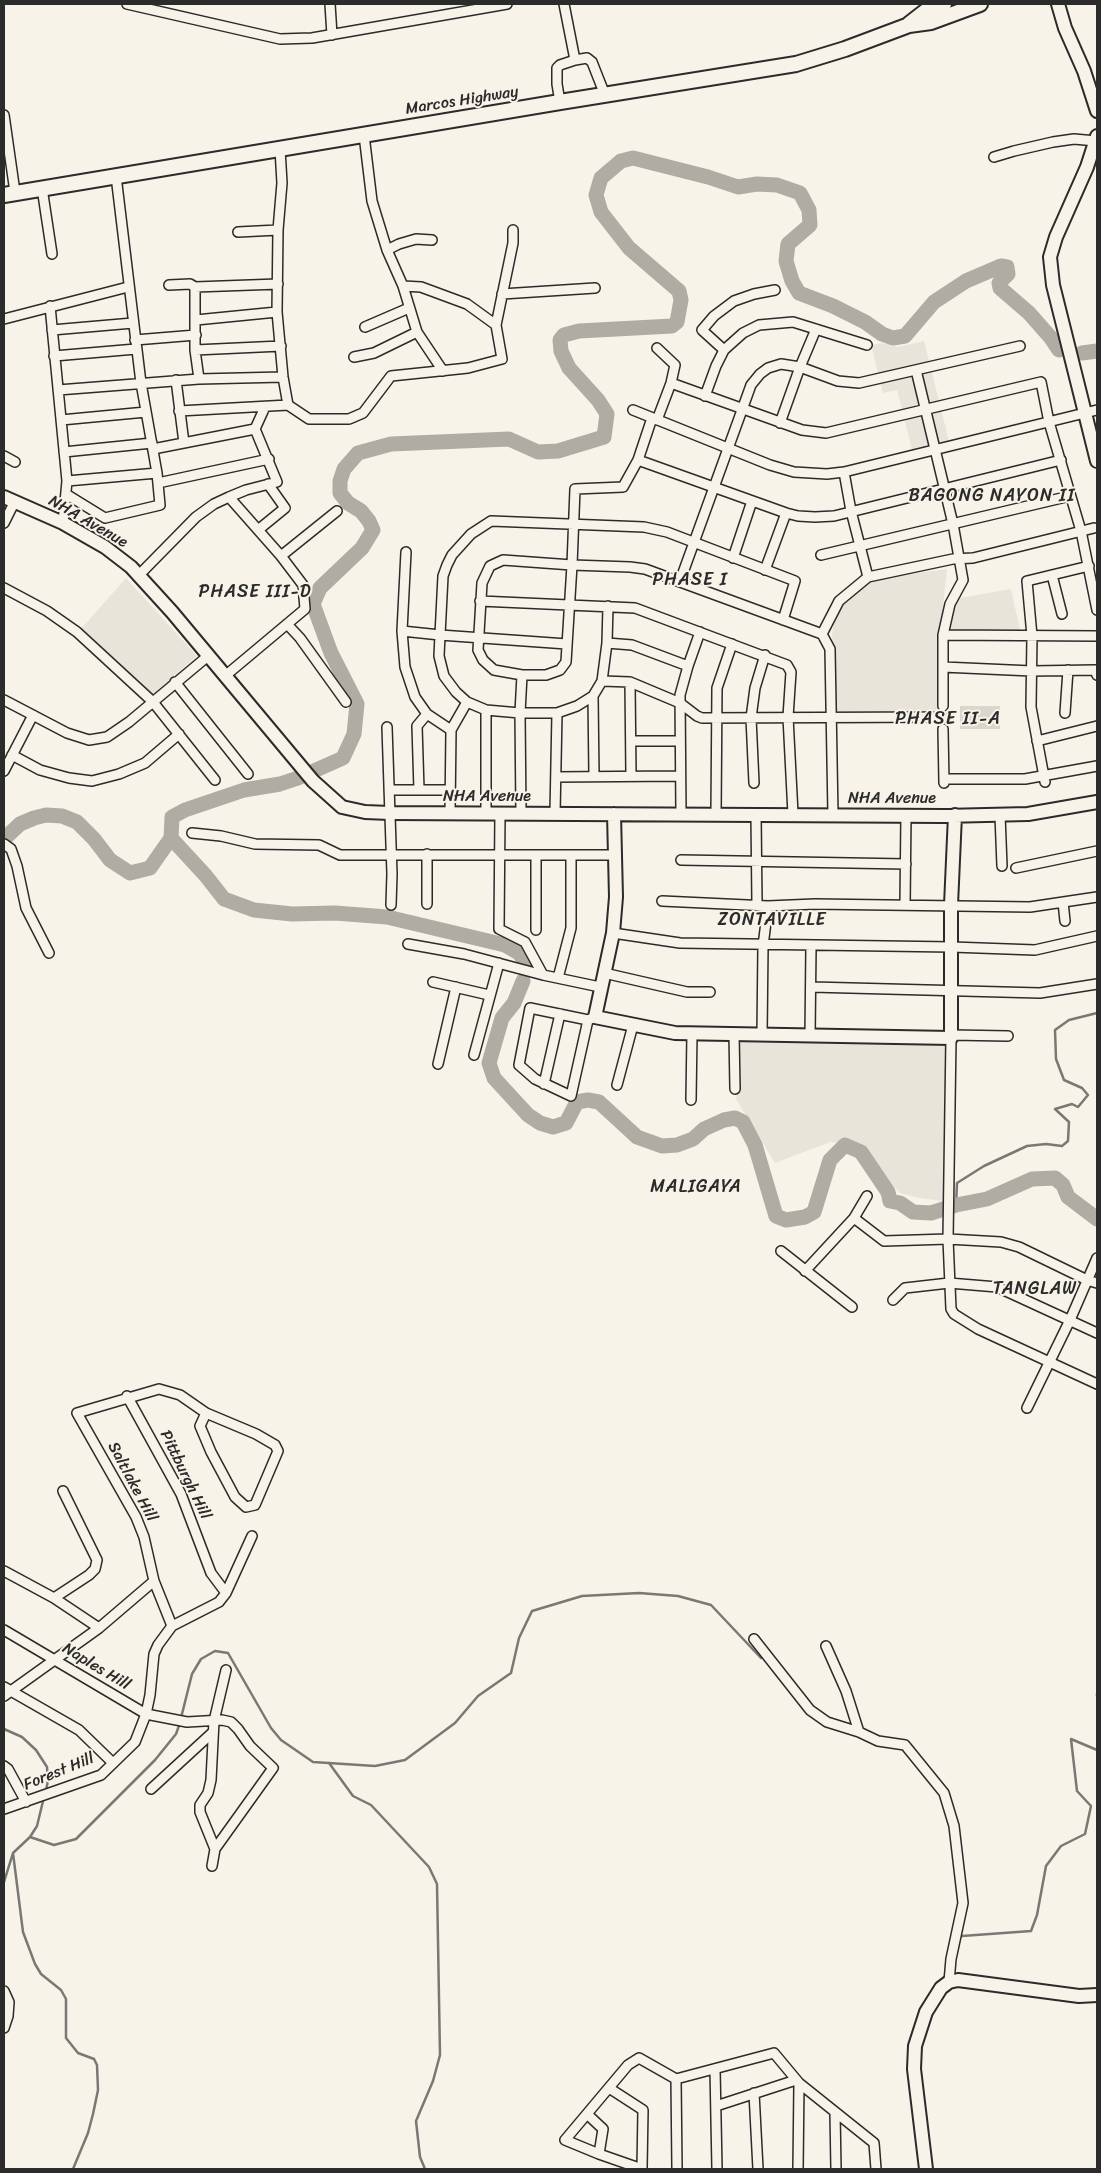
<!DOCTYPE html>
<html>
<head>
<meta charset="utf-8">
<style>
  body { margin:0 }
  #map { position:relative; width:1101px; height:2173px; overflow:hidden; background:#f7f3e8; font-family:Sriracha,sans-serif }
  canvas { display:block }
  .frame { position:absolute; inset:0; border:5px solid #2b2b2b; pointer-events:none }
</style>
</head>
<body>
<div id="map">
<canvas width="1101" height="2173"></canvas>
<div class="frame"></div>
</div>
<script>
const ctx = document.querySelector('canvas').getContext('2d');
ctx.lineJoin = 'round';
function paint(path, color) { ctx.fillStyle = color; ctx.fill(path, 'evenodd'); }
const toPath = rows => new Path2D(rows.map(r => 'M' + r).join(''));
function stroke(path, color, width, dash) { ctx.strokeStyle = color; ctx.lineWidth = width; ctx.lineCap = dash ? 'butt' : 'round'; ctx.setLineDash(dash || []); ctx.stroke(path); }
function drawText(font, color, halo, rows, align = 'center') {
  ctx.font = font + ' Sriracha,sans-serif'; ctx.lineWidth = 4; ctx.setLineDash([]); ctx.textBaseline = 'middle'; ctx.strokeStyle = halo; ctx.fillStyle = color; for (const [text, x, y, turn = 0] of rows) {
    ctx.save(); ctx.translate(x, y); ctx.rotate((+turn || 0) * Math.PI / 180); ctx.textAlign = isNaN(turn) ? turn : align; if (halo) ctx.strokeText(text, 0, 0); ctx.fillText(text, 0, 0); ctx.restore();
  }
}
paint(toPath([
  [924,341,949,441,912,450,897,390,883,393,871,345,882,343,898,347],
  [947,569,941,624,941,715,834,715,835,670,832,637,835,612,867,580],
  [126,578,197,656,151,696,81,629],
  [1011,589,1021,634,944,634,954,599],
  [737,1039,948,1041,943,1201,919,1198,900,1193,855,1144,830,1142,775,1163,736,1099]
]), '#e8e4da');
paint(toPath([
  [960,706,1000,706,1000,729,960,729]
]), '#dad6cc');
stroke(toPath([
  [956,1205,957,1183,984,1166,1027,1146,1046,1144,1062,1146,1068,1141,1069,1122,1055,1109,1072,1104,1078,1107,1088,1095,1082,1088,1064,1080,1056,1059,1055,1030,1069,1020,1097,1013],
  [1097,1694,1097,1696],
  [181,1718,192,1674,201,1659,215,1651,228,1653,271,1728,281,1740,313,1762,375,1766,405,1760,455,1723,478,1696,511,1673,519,1638,532,1611,582,1596,639,1593,678,1596,711,1605,761,1658],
  [4,1729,22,1737,36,1750,47,1767,48,1780,46,1791],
  [329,1763,353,1796,371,1805,429,1867,437,1884,440,2055,433,2081,416,2121,420,2157,425,2169],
  [30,1837,54,1845,76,1839,155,1760,176,1734,180,1723],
  [13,1853,23,1932,35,1964,41,1974,61,1990,66,1999,66,2038,78,2053,94,2059,97,2065,98,2090,93,2114,88,2133,73,2169],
  [4,1882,13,1853,30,1837,37,1826,44,1797],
  [962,1936,1031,1931,1037,1915,1046,1866,1061,1846,1085,1834,1091,1806,1077,1791,1071,1739,1097,1750]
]), '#7a7874', 2.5);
stroke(toPath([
  [1082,353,1097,351],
  [171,838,206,876,224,899,254,910,292,914,335,913,387,917,505,945,519,953,526,963],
  [4,839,20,824,34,818,46,815,62,816,77,822,94,839,110,860,130,873,150,868,171,838,172,817,185,810,244,790,280,784,298,778,343,758,354,734,357,704,331,653,313,604,320,588,362,548,373,530,369,521,361,511,348,503,340,493,340,481,344,469,358,453,391,444,509,439,538,452,558,451,604,437,607,414,598,400,569,368,561,351,560,340,564,335,579,331,672,326,677,322,681,300,679,291,629,248,601,212,596,195,601,178,621,161,633,158,708,177,738,187,757,184,777,185,800,193,809,210,810,225,788,244,786,261,792,281,799,293,833,306,865,322,882,334,893,338,905,336,934,302,966,281,1001,266,1007,267,1008,274,999,283,1000,288,1029,313,1051,338,1059,350],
  [523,981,514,1003,502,1018,489,1063,494,1078,528,1115,540,1123,553,1127,566,1123,577,1102,588,1100,599,1102,637,1137,662,1146,677,1145,693,1139,704,1129,724,1120,735,1118,743,1122,755,1145,776,1216,786,1220,805,1217,814,1212,830,1160,845,1145,861,1152,888,1192,890,1201,900,1203,913,1212,931,1213,956,1205,987,1199,1032,1179,1055,1178,1063,1185,1068,1197,1097,1219]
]), '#afaca4', 15);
const street = toPath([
  [127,4,280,39,312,38,507,4],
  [330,4,332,35],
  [564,4,575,60],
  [560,102,557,84,557,68,560,65,575,60,587,58,592,62,605,95],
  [4,115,15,192],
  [364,135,372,201,387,250,403,286,417,332,443,371],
  [280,149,282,183,278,230,277,312,283,377,288,405,309,419,349,419,363,413,391,376,468,368,502,359,496,325,467,304,421,287,403,286],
  [994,157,1014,151,1053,142,1074,139,1096,141],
  [42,188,52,254],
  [238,232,278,230],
  [387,250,399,244,416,239,432,240],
  [169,285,190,284,195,287,278,284],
  [195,287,195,350,199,379],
  [502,294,595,288],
  [50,306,67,481,63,523],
  [4,319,128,287],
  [196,320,277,312],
  [496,325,513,243,513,230],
  [365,327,409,308],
  [52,330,133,323],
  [135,340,196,335],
  [195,350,281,346],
  [724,350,702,330,714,316,734,301,754,294,775,290],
  [54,356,136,349],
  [354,357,374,353,417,332],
  [916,370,953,524,963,580,950,604,943,635,943,706],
  [176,380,184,443],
  [671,383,802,430,826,433,1041,382,1049,422,1081,531,1097,610],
  [58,390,199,379,283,377],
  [705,396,716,366,724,350,743,333,759,325,793,322,867,345],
  [633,410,770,465,794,472,827,474,844,472,1097,410],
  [179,411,288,405],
  [652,418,638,460,623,487,575,489,572,565,566,662,560,670,546,675,522,675,494,670,483,660,478,650,482,583,490,566,503,560,572,565,630,567,645,569,822,634,830,649,833,815],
  [61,420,146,412],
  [657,420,671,383,675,365,657,348],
  [780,423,800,367,816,329],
  [153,449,255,429],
  [64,452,152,443],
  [4,456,15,462],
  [638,460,786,513,798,516,815,517,834,516,1061,460],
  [844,472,851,511,868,577],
  [67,481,157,473],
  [158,483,269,459],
  [66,494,105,518,160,505,157,473,141,383,116,176],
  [229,497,246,490,277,482,255,429,265,407],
  [4,523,15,501],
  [258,530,285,508,268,484],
  [821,555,1070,496],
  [281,556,337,511],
  [733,558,752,501],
  [765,570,786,513],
  [139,575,196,517,214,504,229,497,281,556,303,585,305,609,225,676],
  [1052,575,1062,614],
  [680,581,742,410,751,385,760,374,768,368,781,364,800,367,838,381,859,383,1020,346],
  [4,588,47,611,77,632,153,702,215,780],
  [480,601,635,608,787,665,791,672,788,717,793,814],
  [287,624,300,638,346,702],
  [402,631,406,552],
  [822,634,839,601,868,577,953,559,973,558,1094,528],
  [943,635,1097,636],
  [607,643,632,645,688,666],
  [567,644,440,635,439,656,444,676,456,692,467,702,486,710,520,713,557,713,577,706,593,696,602,681,607,643,608,606],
  [943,667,1032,671,1095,670,1097,675],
  [602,681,630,682,680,703,697,716,702,718,943,717],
  [175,682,248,774],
  [630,682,631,776],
  [593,696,594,776],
  [4,700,67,733,89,740,107,737,129,722,208,656],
  [1065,713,1068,670],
  [387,727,392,874,391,905],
  [943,729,944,783],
  [451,730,427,714,415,697,405,667,402,631,440,635,443,576,447,565,452,555,471,534,491,521,644,527,667,532,795,581,783,620],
  [631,741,680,741],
  [1037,741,1097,726],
  [12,755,40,770,69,778,92,781,119,774,145,763,179,734],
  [4,771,33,715],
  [556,777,680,776],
  [944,779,1025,779,1097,766],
  [1045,782,1031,707,1032,636,1027,581,1089,566],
  [754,783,751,718,755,688,765,655],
  [389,790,449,790],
  [419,790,417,726,427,714],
  [450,813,451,730,467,702],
  [486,813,486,710],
  [500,813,499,929,525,942,543,975],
  [521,813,520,713,522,675],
  [555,813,557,713],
  [681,813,680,695,688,666,700,632],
  [716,813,717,688,732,644],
  [756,815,757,904],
  [1000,815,1002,866],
  [192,833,221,836,255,844,319,845,340,855,615,855],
  [4,844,11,849,17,866,26,908,49,953],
  [536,855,536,930],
  [681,860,906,864],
  [1016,868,1097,851],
  [662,901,768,906,815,904,1030,907,1097,897],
  [1063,902,1065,921],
  [427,904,427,854],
  [905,905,906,815],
  [613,933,680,943,952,947,1035,950,1097,936],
  [408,944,464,954,543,975,600,987],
  [604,973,687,992,710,992],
  [558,978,571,928,571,855],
  [433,982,489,995],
  [812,987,1040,993,1097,984],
  [588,1020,571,1096,535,1079,519,1065,530,1008,588,1020,595,1017],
  [734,1034,735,1089],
  [762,1034,763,946,768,906],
  [951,1035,1008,1036],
  [810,1036,811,946],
  [951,1038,948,1239,951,1309,954,1314,978,1329,1097,1384],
  [474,1055,499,963],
  [438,1064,456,987],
  [544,1084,560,1014],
  [617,1085,633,1025],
  [691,1100,692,1033],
  [854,1218,884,1241,948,1239,1001,1242,1019,1247,1087,1280,1097,1283],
  [781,1251,852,1307],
  [805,1271,854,1218,867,1196],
  [893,1300,905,1288,914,1287,949,1283,997,1287,1097,1333],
  [127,1396,181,1494,211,1573,226,1593],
  [1027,1408,1070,1320,1097,1258],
  [4,1571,54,1598,99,1628],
  [54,1598,89,1575,95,1569,97,1560,63,1491],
  [172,1626,154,1581,144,1537,136,1517,77,1413,159,1389,180,1395,206,1413,256,1434,275,1445,278,1451,255,1505,246,1507,235,1497,211,1452,200,1426,206,1413],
  [4,1630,146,1714,187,1722,222,1720,231,1722,238,1729,250,1746,273,1768,215,1849],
  [754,1639,810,1710,827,1722,859,1732,878,1741,905,1745,944,1793,954,1826,963,1903,951,1959,949,1982],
  [826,1646,846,1691,859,1732],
  [4,1687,79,1730,113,1763],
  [4,1696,99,1628,154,1581],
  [4,1766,8,1769,26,1802],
  [151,1789,212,1733],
  [4,1809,101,1775,135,1742,146,1714,150,1695,154,1654,158,1645,172,1626,219,1602,226,1593,252,1536],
  [212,1866,215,1849,200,1812,200,1805,208,1793,211,1780,214,1721,226,1670],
  [4,1991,9,2002,8,2016,4,2028],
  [715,2069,717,2169],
  [676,2079,677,2169],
  [609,2088,643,2110,642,2168],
  [754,2093,758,2169],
  [716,2106,796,2080],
  [835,2113,836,2169],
  [587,2114,603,2129,599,2154],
  [642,2169,599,2154,565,2140,628,2065,639,2058,676,2079,774,2053,799,2083,874,2143,876,2169],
  [798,2169,799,2083]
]);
const secondary = toPath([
  [1058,4,1065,28,1084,71,1097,111],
  [1097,136,1087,167,1056,237,1050,257,1053,285,1097,461],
  [4,497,63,523,105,547,131,567,172,612,313,781,342,807,365,812,390,813,944,816,1028,814,1097,802],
  [614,814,616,897,613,933,595,1017,675,1033,951,1038,951,905,955,815],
  [926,2169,914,2069,915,2046,926,2012,941,1988,949,1982,958,1980,1079,1996,1097,1995]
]);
const primary = toPath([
  [909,24,927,10,944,4],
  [4,195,560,102,796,64,845,49,909,25,931,22,980,4]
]);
stroke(street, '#2b2b2b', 12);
stroke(secondary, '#2b2b2b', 16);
stroke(primary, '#2b2b2b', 18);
stroke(street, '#f7f3e8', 9);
stroke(secondary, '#f7f3e8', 12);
stroke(primary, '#f7f3e8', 14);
drawText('16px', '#2b2b2b', '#f7f3e8', [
  ["Marcos Highway",462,101,-9],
  ["NHA Avenue",88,522,30],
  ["NHA Avenue",487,797],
  ["NHA Avenue",892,799],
  ["Pittburgh Hill",185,1475,64],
  ["Saltlake Hill",132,1482,62],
  ["Naples Hill",96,1667,31],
  ["Forest Hill",59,1772,-22]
]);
ctx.letterSpacing = '1px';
drawText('18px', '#2b2b2b', '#f7f3e8', [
  ["BAGONG NAYON II",992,496],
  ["PHASE I",690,580],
  ["PHASE III-D",255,592],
  ["PHASE II-A",948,719],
  ["ZONTAVILLE",772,920],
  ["MALIGAYA",696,1187],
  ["TANGLAW",1035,1289]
]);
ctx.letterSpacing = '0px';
</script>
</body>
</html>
